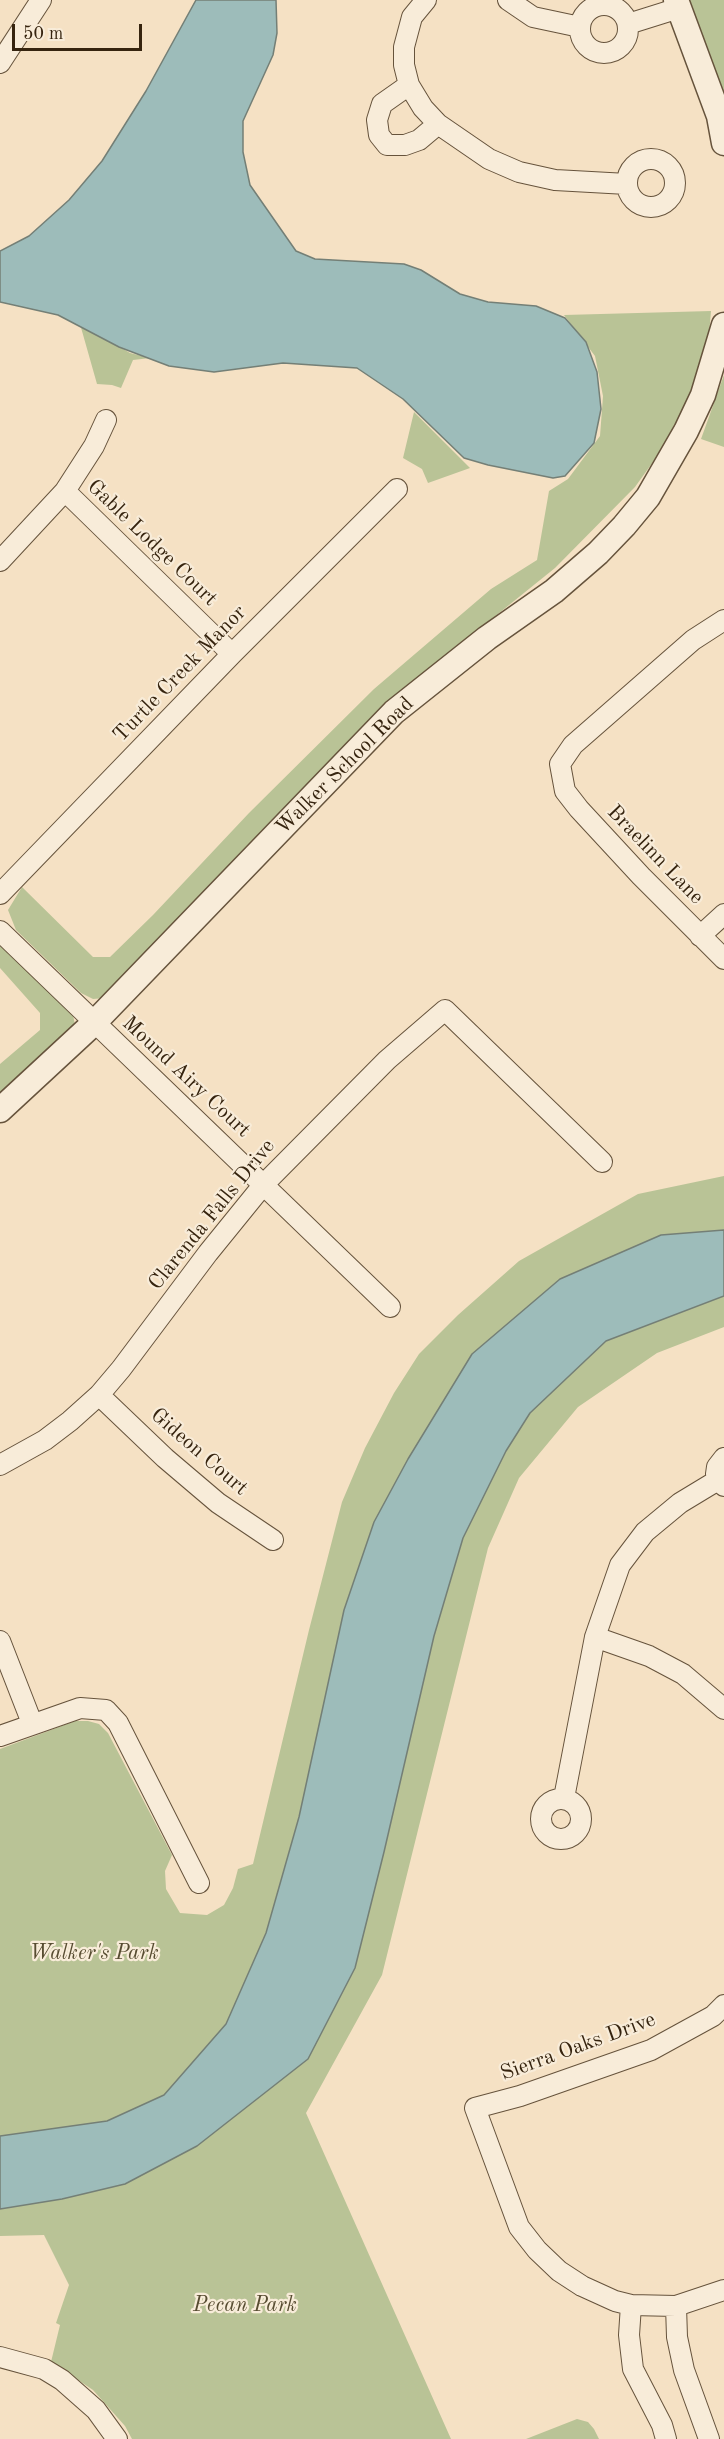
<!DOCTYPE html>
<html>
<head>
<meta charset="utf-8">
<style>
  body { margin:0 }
  #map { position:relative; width:724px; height:2439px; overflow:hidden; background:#f5e1c4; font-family:"Old Standard TT",serif }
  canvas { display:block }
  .scale { position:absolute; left:12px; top:24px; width:130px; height:27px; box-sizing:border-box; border:3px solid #36240f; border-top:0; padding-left:8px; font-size:18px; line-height:21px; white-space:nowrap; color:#36240f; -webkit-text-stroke:4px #f8ecd9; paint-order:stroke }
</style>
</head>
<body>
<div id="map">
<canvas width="724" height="2439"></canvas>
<div class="scale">50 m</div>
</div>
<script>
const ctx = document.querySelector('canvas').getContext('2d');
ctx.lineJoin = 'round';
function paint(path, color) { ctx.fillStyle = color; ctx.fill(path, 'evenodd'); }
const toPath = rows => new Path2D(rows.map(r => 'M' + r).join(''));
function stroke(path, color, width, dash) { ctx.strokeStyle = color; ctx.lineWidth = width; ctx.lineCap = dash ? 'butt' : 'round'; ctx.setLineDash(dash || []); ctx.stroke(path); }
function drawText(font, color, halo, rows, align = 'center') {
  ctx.font = font + ' "Old Standard TT",serif'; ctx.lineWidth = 4.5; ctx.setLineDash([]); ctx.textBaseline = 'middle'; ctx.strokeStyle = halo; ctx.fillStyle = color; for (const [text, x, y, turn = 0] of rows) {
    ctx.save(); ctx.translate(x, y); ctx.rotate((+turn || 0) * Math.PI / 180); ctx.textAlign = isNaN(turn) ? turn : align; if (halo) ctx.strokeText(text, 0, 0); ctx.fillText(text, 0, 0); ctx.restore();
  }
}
paint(toPath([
  [690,0,724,0,724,104,718,83],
  [711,311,709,335,691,394,658,455,635,487,555,568,391,700,105,998,93,999,81,993,16,930,8,910,22,887,93,957,110,957,153,915,249,813,374,689,491,589,537,560,549,491,568,479,600,436,603,396,595,356,564,315],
  [80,324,130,353,150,358,133,360,121,388,112,385,97,384],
  [724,375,724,447,701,439],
  [414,412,470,468,428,483,422,469,403,458],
  [0,944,66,1007,73,1015,75,1025,0,1103,0,1064,40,1030,40,1013,0,968],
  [724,1176,724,1327,657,1353,578,1407,519,1478,488,1548,382,1975,306,2113,451,2439,132,2439,125,2426,93,2390,51,2362,60,2325,56,2323,69,2285,44,2235,0,2236,0,1749,75,1721,88,1721,99,1724,108,1733,172,1855,165,1871,166,1889,180,1913,207,1915,224,1905,233,1888,238,1869,253,1864,309,1630,342,1502,365,1448,394,1393,419,1354,458,1315,519,1261,638,1194],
  [577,2419,588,2422,594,2429,599,2439,526,2439]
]), '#b9c396');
const water = toPath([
  [196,0,276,0,277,33,273,55,243,121,243,152,250,185,296,251,315,259,404,264,421,270,460,294,488,302,536,306,565,318,586,342,597,372,601,409,594,443,565,476,553,478,488,465,464,458,403,399,357,368,283,363,214,372,169,366,119,347,58,315,0,302,0,251,29,236,69,200,102,161,146,91,196,0],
  [724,1230,724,1296,606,1341,530,1413,506,1451,463,1538,434,1636,384,1852,355,1968,308,2059,197,2146,125,2184,62,2199,0,2209,0,2136,107,2121,164,2095,226,2024,266,1933,299,1817,344,1610,374,1522,408,1459,472,1354,560,1279,661,1235,724,1230]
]);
paint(water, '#9dbcba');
stroke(water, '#747f76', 1.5);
const minor = toPath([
  [426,0,412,17,404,47,404,65,409,85,423,108,438,124,489,159,519,172,555,180,627,184],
  [508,0,533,17,580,27],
  '580 29a24 24 0 1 1 48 0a24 24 0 1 1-48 0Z',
  [628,24,679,8],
  [0,63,41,0],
  [409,85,382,104,377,120,379,135,387,145,405,145,419,140,438,124],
  '627 183a24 24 0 1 1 48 0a24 24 0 1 1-48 0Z',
  [65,491,232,654],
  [0,561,65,491,94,446,106,420],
  [724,620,693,640,573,745,560,764,565,791,579,809,641,876,724,959],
  [0,894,232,654,397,489],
  [0,931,390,1307],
  [700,936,724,914],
  [99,1395,165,1458,218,1503,273,1540],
  [724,1458,717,1467,716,1474,718,1480,724,1486],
  [0,1465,45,1440,70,1421,99,1395,121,1369,208,1253,264,1184,387,1060,445,1010,602,1162],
  [595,1637,649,1656,683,1674,724,1709],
  [0,1641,32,1723],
  [0,1736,80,1708,106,1710,118,1723,199,1883],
  [564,1798,595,1637,620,1565,645,1532,680,1503,718,1480],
  '541 1819a20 20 0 1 1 40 0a20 20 0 1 1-40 0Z',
  [724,2005,713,2016,651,2050,520,2096,475,2108,519,2227,537,2250,559,2271,582,2286,615,2301,631,2305,676,2306,724,2290],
  [631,2305,629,2335,633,2369,662,2425,666,2439],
  [676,2306,677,2337,684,2370,709,2439],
  [0,2357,44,2369,62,2380,96,2410,117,2439]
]);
const tertiary = toPath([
  [676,0,719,116,724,143],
  [0,1110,94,1023,394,712,487,638,554,591,598,553,624,526,648,497,686,431,703,395,724,325]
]);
stroke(minor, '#66533c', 22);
stroke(tertiary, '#66533c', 27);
stroke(minor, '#f8ecd9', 20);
stroke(tertiary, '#f8ecd9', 24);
drawText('21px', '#36240f', '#f8ecd9', [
  ["Gable Lodge Court",152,543,44],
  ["Turtle Creek Manor",180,674,-46],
  ["Walker School Road",345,766,-45],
  ["Braelinn Lane",655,855,46],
  ["Mound Airy Court",186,1077,43],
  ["Clarenda Falls Drive",212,1215,-51],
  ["Gideon Court",199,1452,41],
  ["Sierra Oaks Drive",578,2047,-20]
]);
drawText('italic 21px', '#574c31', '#f8ecd9', [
  ["Walker's Park",94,1953],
  ["Pecan Park",245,2305]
]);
</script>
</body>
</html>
